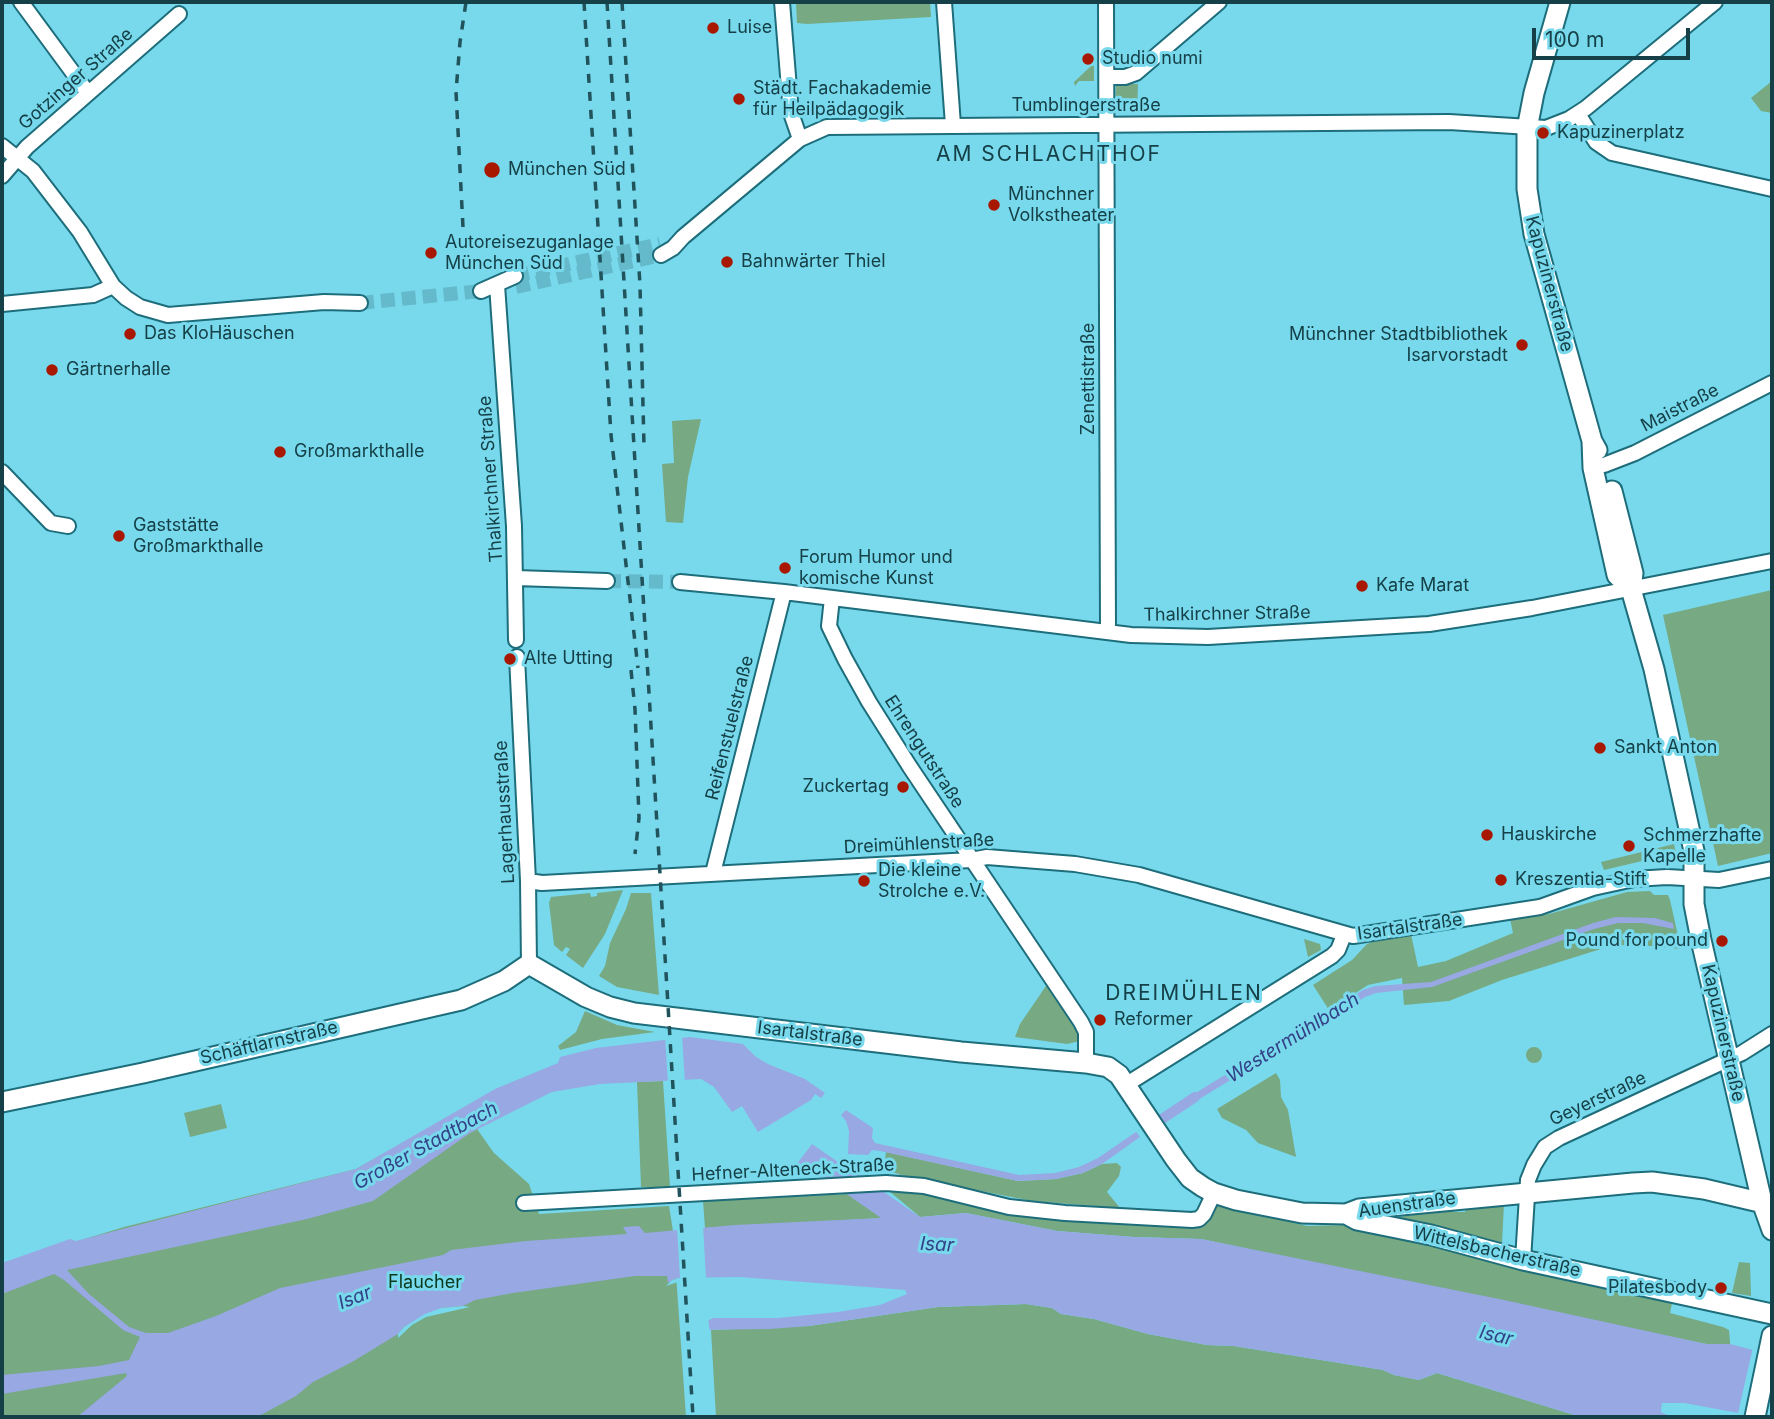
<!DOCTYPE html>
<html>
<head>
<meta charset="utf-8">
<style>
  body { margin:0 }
  #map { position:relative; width:1774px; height:1419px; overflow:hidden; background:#78d9ec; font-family:Inter,sans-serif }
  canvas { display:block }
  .frame { position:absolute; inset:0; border:4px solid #154047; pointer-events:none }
  .scale { position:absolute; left:1532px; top:28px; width:158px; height:32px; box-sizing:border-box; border:4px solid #154047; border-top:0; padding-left:9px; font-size:21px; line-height:24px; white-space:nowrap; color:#154047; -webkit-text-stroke:5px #78d9ec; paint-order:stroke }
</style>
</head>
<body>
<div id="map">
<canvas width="1774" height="1419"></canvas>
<div class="frame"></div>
<div class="scale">100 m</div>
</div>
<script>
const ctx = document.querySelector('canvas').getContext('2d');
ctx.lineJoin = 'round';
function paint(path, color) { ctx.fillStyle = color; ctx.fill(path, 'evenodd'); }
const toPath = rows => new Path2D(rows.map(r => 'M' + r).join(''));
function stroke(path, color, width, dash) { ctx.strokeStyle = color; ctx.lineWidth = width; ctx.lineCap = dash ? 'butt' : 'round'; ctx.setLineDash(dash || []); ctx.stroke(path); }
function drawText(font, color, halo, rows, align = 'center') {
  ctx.font = font + ' Inter,sans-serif'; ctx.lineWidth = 6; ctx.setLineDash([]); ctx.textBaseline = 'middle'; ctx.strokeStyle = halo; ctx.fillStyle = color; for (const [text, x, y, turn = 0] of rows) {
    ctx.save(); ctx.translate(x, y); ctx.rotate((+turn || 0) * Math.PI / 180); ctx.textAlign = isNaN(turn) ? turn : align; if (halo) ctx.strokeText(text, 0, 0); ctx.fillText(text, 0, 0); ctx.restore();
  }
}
paint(toPath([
  [796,2,930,2,931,17,807,24,797,23],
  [1091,66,1094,66,1094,81,1079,81,1075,86,1074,82],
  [1772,81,1772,113,1761,111,1751,98],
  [1116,84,1138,84,1137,112,1115,112],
  [701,419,688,477,683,523,666,522,662,464,674,463,672,421],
  [1772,590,1772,853,1718,866,1663,615],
  [1674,844,1676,853,1604,870,1601,862],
  [623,890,605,934,583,968,566,955,570,949,566,947,562,952,554,945,549,903,551,897,590,893,591,897,597,896,597,893],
  [1650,891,1654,895,1668,895,1670,900,1681,949,1630,944,1604,948,1502,980,1449,1001,1404,1005,1402,978,1368,985,1329,1010,1313,985,1352,960,1367,944,1380,939,1411,934,1418,967,1446,961,1513,933,1510,919,1549,914,1627,892],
  [631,893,651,893,659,995,617,987,599,976,605,966,610,943,626,909],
  [1304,939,1320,944,1321,950,1308,957],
  [1048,983,1082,1037,1076,1042,1067,1044,1015,1037,1020,1024],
  [585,1011,617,1025,655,1032,602,1039,560,1050,558,1046,576,1032],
  '1526 1055a8 8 0 1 1 16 0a8 8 0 1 1-16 0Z',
  [1276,1073,1280,1080,1281,1097,1288,1110,1296,1157,1258,1143,1246,1130,1222,1118,1217,1109],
  [663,1081,670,1187,641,1187,637,1082],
  [221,1104,227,1128,190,1137,184,1113],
  [456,1113,470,1133,477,1129,494,1153,529,1184,539,1214,669,1206,673,1231,686,1417,2,1417,2,1264,124,1227,356,1169],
  [886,1152,1018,1181,1056,1179,1083,1173,1102,1164,1117,1163,1121,1167,1119,1176,1107,1192,1120,1208,1032,1201,904,1176,884,1169],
  [901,1189,1200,1228,1214,1204,1307,1226,1344,1225,1382,1231,1673,1299,1670,1313,1723,1327,1729,1330,1730,1342,1730,1344,1706,1344,1201,1239,1134,1237,1057,1231,966,1213,920,1217,889,1191],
  [847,1194,883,1218,705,1228,703,1201],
  [1504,1204,1502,1243,1397,1217,1453,1210,1454,1212,1465,1212,1466,1209],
  [1739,1262,1750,1263,1751,1296,1732,1293],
  [1026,1304,1052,1308,1061,1314,1094,1319,1148,1334,1207,1345,1234,1346,1383,1370,1394,1375,1419,1380,1437,1373,1581,1417,716,1417,711,1330,809,1326,938,1307]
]), '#77a983');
paint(toPath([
  [1616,917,1655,918,1673,923,1674,929,1643,923,1618,923,1594,929,1432,987,1376,993,1365,997,1185,1108,1181,1102,1363,990,1375,986,1431,982,1593,923],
  [690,1037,743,1044,756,1057,768,1064,805,1079,825,1093,821,1098,815,1094,811,1100,758,1132,742,1106,732,1112,714,1087,701,1079,600,1084,552,1092,470,1133,373,1201,307,1219,67,1270,89,1294,129,1327,146,1333,168,1333,216,1316,280,1288,443,1255,451,1250,526,1241,627,1234,623,1227,639,1226,645,1233,735,1225,881,1218,821,1176,801,1174,793,1169,812,1144,838,1162,859,1164,858,1174,920,1217,966,1213,1057,1231,1134,1237,1201,1239,1504,1300,1706,1344,1730,1344,1772,1355,1772,1417,1759,1417,1683,1403,1662,1403,1661,1412,1671,1417,1581,1417,1437,1373,1419,1380,1394,1375,1383,1370,1234,1346,1207,1345,1148,1334,1094,1319,1061,1314,1052,1308,1026,1304,938,1307,809,1326,770,1329,690,1330,713,1318,778,1318,838,1312,880,1305,907,1294,905,1290,740,1277,677,1278,668,1283,667,1276,635,1276,513,1293,475,1300,463,1306,441,1308,404,1327,398,1334,352,1362,313,1382,296,1396,257,1417,77,1417,127,1376,126,1373,2,1394,2,1375,99,1366,129,1360,140,1337,123,1330,64,1280,54,1274,2,1294,2,1263,70,1239,76,1241,356,1169,495,1089,558,1063,560,1057,596,1048],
  [846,1110,873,1128,872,1138,875,1143,1019,1175,1055,1173,1079,1167,1098,1158,1136,1132,1140,1137,1102,1164,1083,1173,1056,1179,1018,1181,880,1151,872,1150,868,1155,848,1154,849,1131,846,1121,841,1115]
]), '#97a8e2');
paint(toPath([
  [682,1035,685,1083,668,1084,665,1037],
  [703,1225,706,1278,715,1278,722,1281,678,1282,666,1286,672,1280,680,1278,677,1227],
  [463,1306,470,1307,426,1317,412,1325,398,1338,398,1334,404,1327,425,1314,441,1308],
  [708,1317,710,1334,688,1332,688,1327],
  [1753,1347,1772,1352,1770,1417,1741,1417,1683,1406,1665,1406,1665,1410,1675,1417,1661,1412,1662,1403,1683,1403,1738,1413]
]), '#78d9ec');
stroke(toPath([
  [1162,1119,1195,1097]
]), '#97a8e2', 10);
stroke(toPath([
  [515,276,660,244],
  [516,287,661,255],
  [360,303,481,291],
  [607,581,680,582]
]), '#64bacb', 14, [14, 7]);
const minor = toPath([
  [21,2,88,93],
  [782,2,791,113,800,139],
  [944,2,953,125],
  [1106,2,1108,632],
  [1107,77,1125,77,1136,73,1219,2],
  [1578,114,1596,142,1612,153,1772,189],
  [2,146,33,171,80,232,113,286,126,298,140,307,168,315,324,302,360,303],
  [2,176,27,147,179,14],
  [661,255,673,248,683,237,800,139,827,127,1449,122,1546,128,1569,119,1586,108,1715,2],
  [497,285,514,526,516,640],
  [481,291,515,276],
  [2,304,93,295,113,286],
  [1604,465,1635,453,1772,383],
  [2,472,51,523,68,526],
  [516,578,607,581],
  [680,582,784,592,1131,635,1208,637,1429,624,1532,608,1772,561],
  [832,598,829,626,845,659,869,702,910,767,1081,1022,1086,1032,1086,1063],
  [517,657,528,881,529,964],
  [713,873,784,592],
  [528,881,542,883,971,860,987,857,1075,864,1139,875,1353,936,1540,907,1593,888,1634,879,1667,877,1719,880,1772,869],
  [1127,1084,1332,956,1338,950,1344,935],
  [524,1203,886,1183,924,1186,1009,1207,1065,1213,1192,1220,1199,1219,1204,1214,1214,1193],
  [1523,1260,1528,1180,1534,1165,1545,1147,1559,1138,1742,1053,1772,1034]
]);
const major = toPath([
  [1560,2,1534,93,1527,129,1527,189,1534,234,1592,441,1597,450],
  [1592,441,1593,468,1617,575,1631,589,1654,669,1694,851,1694,904,1701,940,1762,1202,1772,1230],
  [1612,491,1633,573,1631,589],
  [2,1102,143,1073,461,1000,504,981,529,964,586,997,610,1007,634,1013,961,1052,1086,1063,1108,1067,1119,1075,1176,1160,1190,1178,1203,1187,1214,1193,1236,1200,1302,1213,1346,1214,1359,1209,1633,1183,1652,1182,1704,1189,1772,1205],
  [1346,1214,1357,1220,1431,1235,1523,1260,1772,1314],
  [1755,1417,1772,1336]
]);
stroke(minor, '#1d6d7b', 18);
stroke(major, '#1d6d7b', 23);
stroke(minor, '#fff', 14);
stroke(major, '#fff', 19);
stroke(toPath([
  [584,2,611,435,638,668],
  [607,2,693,1417],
  [622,2,640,285,644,446],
  [463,227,456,92,460,42,466,2],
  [631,670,635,709,639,818,635,854]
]), '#21535c', 3.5, [9, 9]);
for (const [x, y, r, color] of [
  [713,28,7,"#a81700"],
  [1088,59,7,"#a81700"],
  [739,99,7,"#a81700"],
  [1543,133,7,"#a81700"],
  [492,170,9,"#a81700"],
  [994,205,7,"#a81700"],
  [431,253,7,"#a81700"],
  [727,262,7,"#a81700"],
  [130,334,7,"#a81700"],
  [1522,345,7,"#a81700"],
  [52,370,7,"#a81700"],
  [280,452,7,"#a81700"],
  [119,536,7,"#a81700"],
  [785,568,7,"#a81700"],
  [1362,586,7,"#a81700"],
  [510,659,7,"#a81700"],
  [1600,748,7,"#a81700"],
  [903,787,7,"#a81700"],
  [1487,835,7,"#a81700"],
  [1629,846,7,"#a81700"],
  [1501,880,7,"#a81700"],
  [864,881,7,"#a81700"],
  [1722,941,7,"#a81700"],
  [1100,1020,7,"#a81700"],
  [1721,1288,7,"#a81700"]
]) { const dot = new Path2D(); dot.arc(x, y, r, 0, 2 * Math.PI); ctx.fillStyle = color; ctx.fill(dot); stroke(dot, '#78d9ec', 2.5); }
drawText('18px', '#154047', '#78d9ec', [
  ["Luise",727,28],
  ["Studio numi",1102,59],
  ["Städt. Fachakademie",753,89],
  ["für Heilpädagogik",753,110],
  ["Kapuzinerplatz",1557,133],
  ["München Süd",508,170],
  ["Münchner",1008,195],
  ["Volkstheater",1008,216],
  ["Autoreisezuganlage",445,243],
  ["München Süd",445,264],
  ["Bahnwärter Thiel",741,262],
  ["Das KloHäuschen",144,334],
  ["Münchner Stadtbibliothek",1508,335,"right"],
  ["Isarvorstadt",1508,356,"right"],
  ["Gärtnerhalle",66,370],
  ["Großmarkthalle",294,452],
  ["Gaststätte",133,526],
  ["Großmarkthalle",133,547],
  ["Forum Humor und",799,558],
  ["komische Kunst",799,579],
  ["Kafe Marat",1376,586],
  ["Alte Utting",524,659],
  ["Sankt Anton",1614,748],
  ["Zuckertag",889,787,"right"],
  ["Hauskirche",1501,835],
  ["Schmerzhafte",1643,836],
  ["Kapelle",1643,857],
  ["Die kleine",878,871],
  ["Strolche e.V.",878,892],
  ["Kreszentia-Stift",1515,880],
  ["Pound for pound",1708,941,"right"],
  ["Reformer",1114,1020],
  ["Pilatesbody",1707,1288,"right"]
], 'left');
drawText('18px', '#154047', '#78d9ec', [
  ["Gotzinger Straße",76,79,-41],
  ["Tumblingerstraße",1086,106],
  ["Kapuzinerstraße",1549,284,75],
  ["Zenettistraße",1089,379,-90],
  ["Maistraße",1680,408,-27],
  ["Thalkirchner Straße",491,479,-94],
  ["Thalkirchner Straße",1227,614,-1],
  ["Reifenstuelstraße",730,728,-76],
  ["Ehrengutstraße",924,752,57],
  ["Lagerhausstraße",505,812,-93],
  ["Dreimühlenstraße",919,844,-3],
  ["Isartalstraße",1410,927,-8],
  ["Kapuzinerstraße",1723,1033,77],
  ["Isartalstraße",810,1034,7],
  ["Schäftlarnstraße",269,1043,-13],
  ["Geyerstraße",1598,1099,-25],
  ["Hefner-Alteneck-Straße",793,1170,-3],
  ["Auenstraße",1407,1205,-8],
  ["Wittelsbacherstraße",1497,1252,13]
]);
drawText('18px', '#0c381c', '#78d9ec', [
  ["Flaucher",425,1283]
]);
drawText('italic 19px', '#334186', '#78d9ec', [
  ["Westermühlbach",1293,1038,-32],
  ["Großer Stadtbach",426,1146,-29],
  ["Isar",937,1245,3],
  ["Isar",355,1298,-21],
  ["Isar",1496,1336,13]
]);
ctx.letterSpacing = '2px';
drawText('21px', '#154047', '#78d9ec', [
  ["AM SCHLACHTHOF",1049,155],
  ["DREIMÜHLEN",1184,994]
]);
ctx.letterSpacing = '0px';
</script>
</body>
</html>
